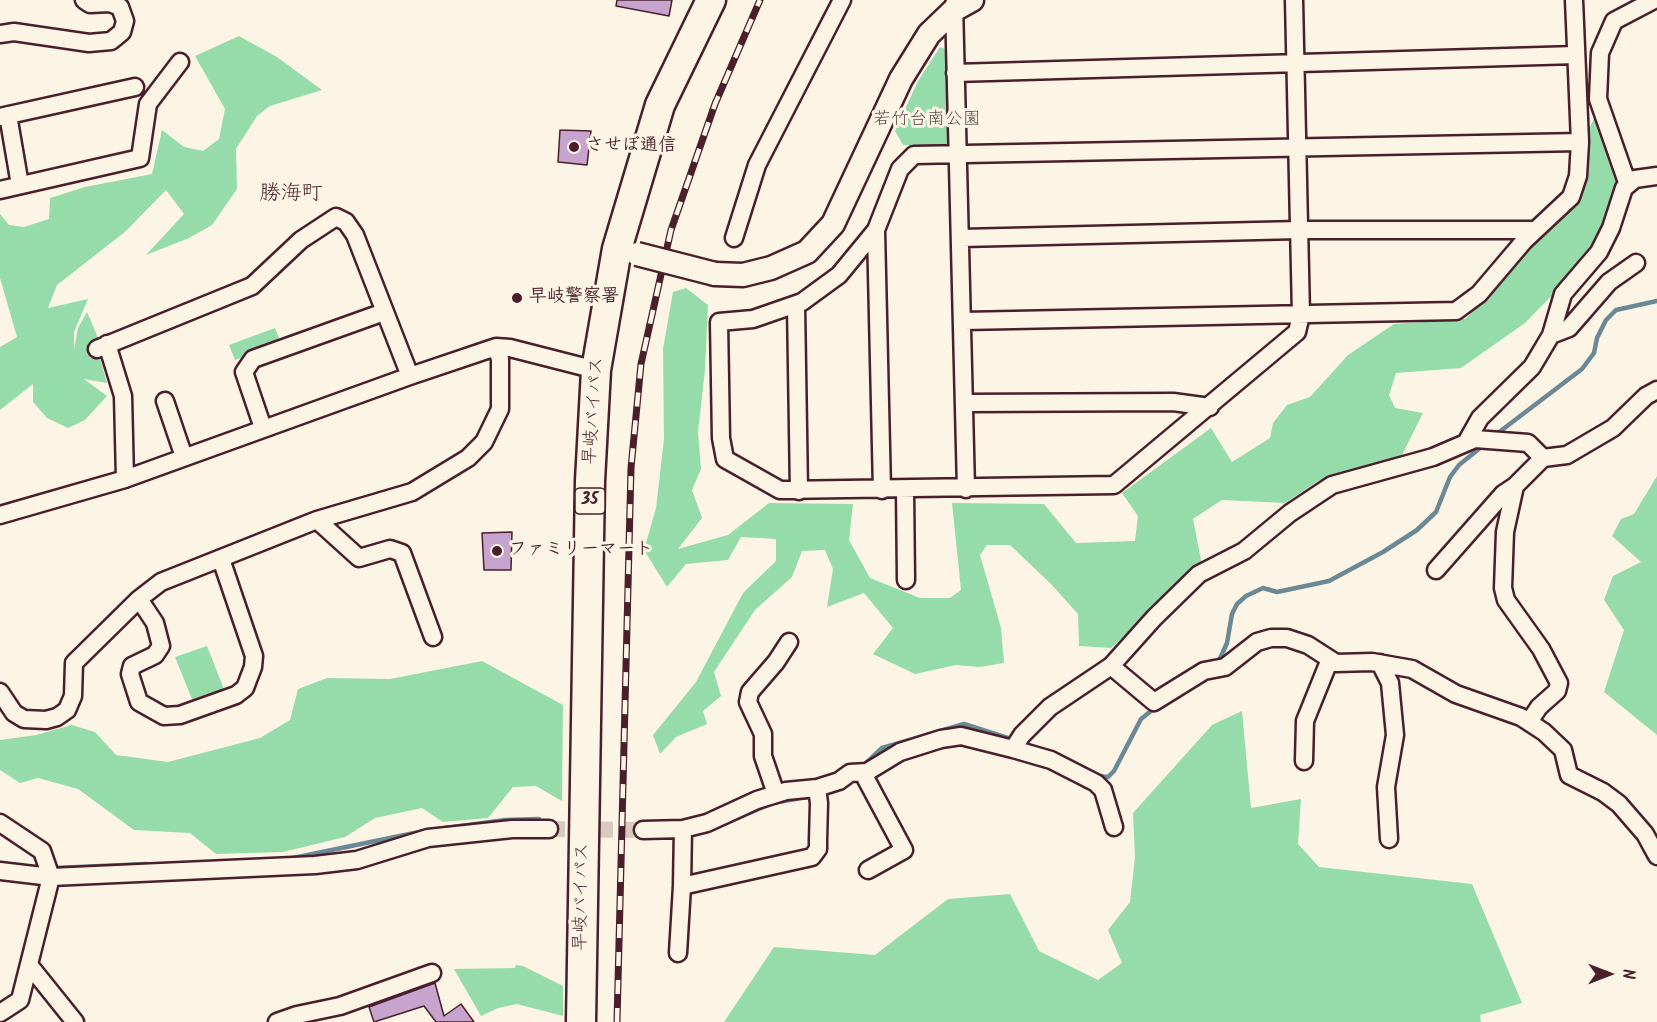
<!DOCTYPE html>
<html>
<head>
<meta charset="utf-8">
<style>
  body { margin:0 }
  #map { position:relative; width:1657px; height:1022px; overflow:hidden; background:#fcf5e5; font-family:Kalam,sans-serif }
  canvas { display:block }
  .north { position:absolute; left:1579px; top:944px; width:60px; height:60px; -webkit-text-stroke:4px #fcf5e5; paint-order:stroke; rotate:90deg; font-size:16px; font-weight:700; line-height:24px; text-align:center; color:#4a1f2b }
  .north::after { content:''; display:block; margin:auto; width:21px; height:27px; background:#4a1f2b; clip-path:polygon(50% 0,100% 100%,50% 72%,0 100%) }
</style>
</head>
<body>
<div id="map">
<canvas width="1657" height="1022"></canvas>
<div class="north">N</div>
</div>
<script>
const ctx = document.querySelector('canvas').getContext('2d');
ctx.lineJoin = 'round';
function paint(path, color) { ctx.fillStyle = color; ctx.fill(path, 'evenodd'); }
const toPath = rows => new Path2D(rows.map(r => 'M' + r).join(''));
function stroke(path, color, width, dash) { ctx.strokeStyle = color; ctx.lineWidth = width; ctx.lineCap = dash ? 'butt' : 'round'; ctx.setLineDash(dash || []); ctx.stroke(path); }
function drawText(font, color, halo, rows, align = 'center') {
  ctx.font = font + ' Kalam,"Klee One",sans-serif'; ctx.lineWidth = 6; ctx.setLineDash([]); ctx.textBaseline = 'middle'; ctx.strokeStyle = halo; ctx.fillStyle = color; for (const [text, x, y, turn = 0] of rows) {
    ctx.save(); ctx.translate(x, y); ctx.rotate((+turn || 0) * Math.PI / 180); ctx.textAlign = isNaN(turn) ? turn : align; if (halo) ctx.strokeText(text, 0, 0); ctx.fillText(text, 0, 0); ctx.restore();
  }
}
paint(toPath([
  [239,36,277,57,322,90,270,106,257,116,236,149,237,189,212,225,189,238,146,255,184,214,166,190,126,231,57,285,48,308,88,299,74,332,74,350,78,328,87,312,99,340,90,344,94,356,99,355,107,383,84,379,107,396,85,420,68,428,47,418,33,402,33,384,0,410,0,347,17,337,0,278,0,214,9,225,24,227,49,219,50,198,85,187,152,174,162,130,184,147,203,151,219,139,225,109,195,56],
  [940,47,950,51,952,137,944,147,903,145,895,131,918,81],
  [1597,112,1613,122,1622,139,1628,168,1611,197,1608,227,1571,276,1525,323,1461,368,1396,373,1389,395,1395,408,1423,413,1400,459,1318,481,1285,503,1222,500,1193,519,1202,565,1111,648,1079,646,1078,614,1051,584,1010,545,987,545,980,555,1001,628,1004,663,980,667,956,665,915,674,873,654,893,628,864,593,827,607,833,569,825,550,802,551,792,577,755,610,714,672,721,696,703,711,707,724,676,737,660,754,653,735,696,682,743,593,776,561,776,539,741,537,728,560,686,564,667,587,644,550,656,508,664,439,663,349,673,292,686,288,708,305,705,370,698,432,701,469,692,490,702,518,678,549,728,535,769,503,853,504,849,540,870,578,920,598,950,598,961,590,952,503,1044,504,1076,543,1135,541,1138,516,1122,493,1211,428,1232,462,1270,438,1273,423,1287,405,1310,397,1348,355,1394,324,1465,319,1490,295,1527,247,1586,183,1588,131],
  [275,328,281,343,235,360,229,345],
  [1657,476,1657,735,1604,692,1624,630,1604,600,1613,576,1641,562,1612,536,1621,519,1634,514],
  [207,646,225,692,194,704,175,657],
  [482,661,563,705,562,801,536,786,513,787,488,818,443,822,422,808,375,818,345,837,283,852,216,854,190,833,134,830,78,789,38,778,20,783,0,770,0,740,36,735,72,725,95,732,116,755,168,762,260,738,290,720,298,689,327,678,390,679],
  [1242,711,1251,808,1301,799,1298,844,1319,867,1472,884,1522,1003,1480,1015,1481,1022,724,1022,774,947,875,955,948,899,1010,894,1039,951,1098,980,1122,963,1108,930,1130,902,1135,857,1133,813,1212,725],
  [516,965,523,966,563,986,563,1016,517,1004,498,1008,481,1016,454,969,515,968]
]), '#95dcaa');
stroke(toPath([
  [1494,436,1582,369,1594,353,1597,338,1606,320,1616,310,1657,301],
  [1217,665,1227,643,1232,614,1237,604,1246,596,1263,588,1277,592,1329,581,1383,552,1417,530,1436,512,1450,477,1459,465,1485,444],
  [864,765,882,748,964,724,1014,740],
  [1099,776,1108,777,1114,771,1141,719,1156,707],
  [821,795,838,788],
  [721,825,773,803,807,797],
  [438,829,505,820,539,819],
  [288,859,424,831],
  [55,868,147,864]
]), '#6a8895', 4.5);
const building = toPath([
  [617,0,672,0,669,16,616,6,617,0],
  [560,130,591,131,587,165,558,162,560,130],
  [512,532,511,570,484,570,482,533,512,532],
  [435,983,444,1016,461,1004,474,1022,436,1022,424,1006,374,1022,369,1007,435,983]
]);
paint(building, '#c6a4ce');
stroke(building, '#4a1f2b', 1.5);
stroke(toPath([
  [549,829,643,830]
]), '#d8cac0', 16, [16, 8]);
const street = toPath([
  [954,4,966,489],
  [0,34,14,32,89,43,111,41,122,32,125,21,120,7,110,3,90,4,84,0],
  [955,73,1576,55],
  [8,115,20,185],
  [0,117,135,87],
  [1628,185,1598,99,1600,53,1614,21,1654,0],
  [0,190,140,158,148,104,180,62],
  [876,230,839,275,802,302,753,319,719,322,721,438,725,459,780,490,1114,485,1297,332,1301,315,1294,0],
  [734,238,757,165,842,0],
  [962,238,1299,230,1535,230],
  [796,305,799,491],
  [964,321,1456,311,1479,294,1524,241,1571,197,1578,176,1580,142,1574,0],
  [1551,335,1569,328,1609,282,1636,263],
  [107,344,123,396,125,479],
  [97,349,252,286,301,240,336,217,346,222,355,235,410,376],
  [165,401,184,457],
  [966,403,1173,402,1210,407],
  [263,428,244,372,253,359,384,312],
  [1467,441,1480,418,1532,367,1551,335,1563,294,1599,252,1611,228,1624,188,1635,179,1657,176],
  [882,490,876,230,900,169,914,155,1580,142],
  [905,490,906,580],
  [0,515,125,479,410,376,496,347,510,348,596,370],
  [317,520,359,558,390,549,402,553,433,637],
  [1436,570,1503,494,1515,486],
  [139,599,155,623,161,646,155,655,132,666,130,674,139,702,164,716,180,715,236,695,245,688,253,667,254,656,221,559],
  [1380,663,1390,683,1395,735,1386,787,1389,839],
  [1111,666,1154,702,1204,671,1225,667,1257,642,1271,638,1287,638,1308,645,1336,663,1372,662,1412,669,1456,694,1521,717,1544,732,1563,750,1569,775,1603,792,1619,804,1645,834,1657,856],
  [0,692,14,713,24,719,46,720,57,717,67,710,73,696,74,663,139,599,161,582,317,520,412,492,468,458,484,442,500,409,500,359,496,347],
  [1529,722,1539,707,1557,691,1559,683,1541,649,1506,600,1503,588,1505,532,1515,486,1543,458],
  [1013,749,1051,760,1096,783,1103,790,1114,827],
  [1304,761,1305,721,1330,659],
  [867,772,866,779,904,850,868,870],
  [776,794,763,756,763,734,748,702,750,692,776,662,789,642],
  [0,823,42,851,51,877,315,865,357,860,428,838,512,829,549,829],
  [683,829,682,886,812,857,818,849,818,841,819,803,817,788],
  [643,830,683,829,707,823,757,800,786,791,817,788,839,781,850,773,867,772,900,752,941,739,961,736,1013,749,1022,735,1050,707,1111,666,1154,618,1199,574,1244,551,1290,513,1332,485,1433,457,1475,439,1528,443,1543,458,1567,455,1613,428,1646,396,1657,390],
  [0,871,51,877,20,1000,0,1013],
  [678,953,682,886],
  [30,966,75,1022],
  [277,1022,297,1015,340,1006,432,973]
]);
const secondary = toPath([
  [715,274,743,275,771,268,807,252,833,224,901,79,929,34,954,10,972,0]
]);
const highway = toPath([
  [581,1022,590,481,596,370,617,249,660,105,711,0]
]);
stroke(street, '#4a1f2b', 21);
stroke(secondary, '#4a1f2b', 27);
stroke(highway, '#4a1f2b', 33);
stroke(street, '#fcf5e5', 16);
stroke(secondary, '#fcf5e5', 22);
stroke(highway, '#fcf5e5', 28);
const rail = toPath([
  [617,1022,631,468,641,364,671,230,715,104,760,0]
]);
stroke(rail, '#4a1f2b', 7);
stroke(rail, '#fcf5e5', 4.5, [14]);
const secondaryBridge = toPath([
  [637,254,715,274]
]);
stroke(secondaryBridge, '#4a1f2b', 27, []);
stroke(secondaryBridge, '#fcf5e5', 22);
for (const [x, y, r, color] of [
  [574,147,6,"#4a1f2b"],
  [517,298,6,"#4a1f2b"],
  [497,551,6,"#4a1f2b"]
]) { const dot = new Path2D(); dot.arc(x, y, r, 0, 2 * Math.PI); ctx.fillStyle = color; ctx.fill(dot); stroke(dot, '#fcf5e5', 2); }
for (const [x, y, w] of [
  [590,501,30]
]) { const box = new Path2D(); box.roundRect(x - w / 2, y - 13, w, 26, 4.5); ctx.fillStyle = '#fcf5e5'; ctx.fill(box); stroke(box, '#4a1f2b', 1.5); }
drawText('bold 16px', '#4a1f2b', null, [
  ["35",590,501]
]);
drawText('18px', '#5d4e4b', '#fcf5e5', [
  ["若竹台南公園",927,121]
]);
drawText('bold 18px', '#4a1f2b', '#fcf5e5', [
  ["させぼ通信",586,147],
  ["早岐警察署",529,298],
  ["ファミリーマート",509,551]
], 'left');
drawText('18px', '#4a1f2b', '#fcf5e5', [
  ["早岐バイパス",595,411,-86],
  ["早岐バイパス",583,897,-89]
]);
drawText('21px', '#4a1f2b', '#fcf5e5', [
  ["勝海町",291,195]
]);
</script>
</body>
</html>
